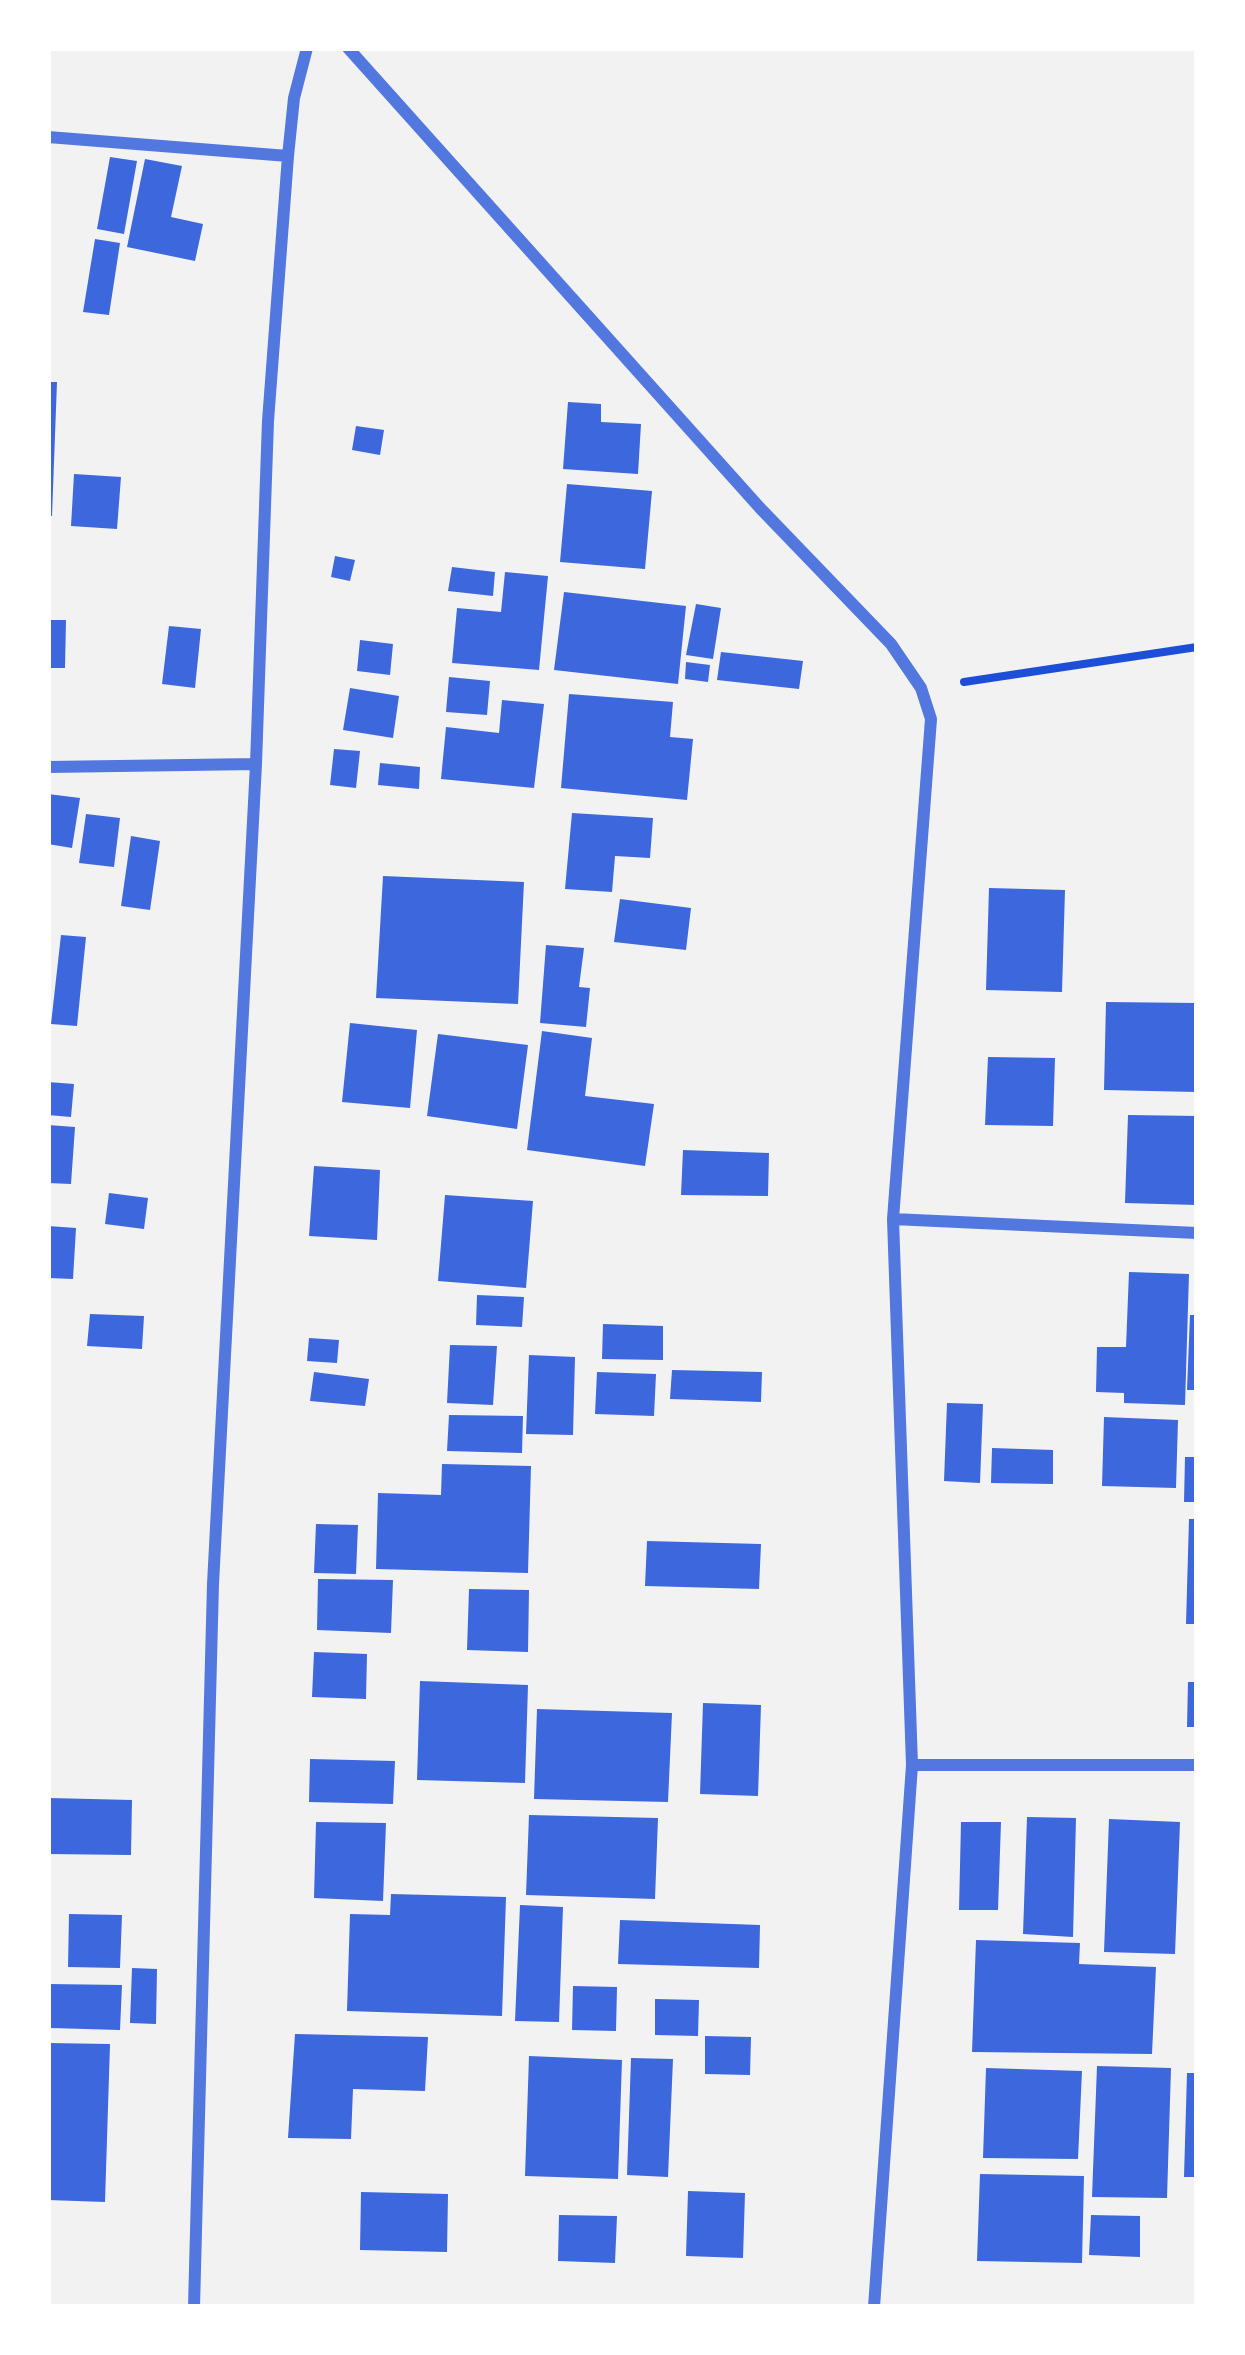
<!DOCTYPE html>
<html>
<head>
<meta charset="utf-8">
<style>
  body { margin:0 }
  #map { position:relative; width:1245px; height:2355px; overflow:hidden; background:#f2f2f2; font-family:Poppins,sans-serif }
  canvas { display:block }
  .frame { position:absolute; inset:0; border:51px solid #fff; pointer-events:none }
</style>
</head>
<body>
<div id="map">
<canvas width="1245" height="2355"></canvas>
<div class="frame"></div>
</div>
<script>
const ctx = document.querySelector('canvas').getContext('2d');
ctx.lineJoin = 'round';
function paint(path, color) { ctx.fillStyle = color; ctx.fill(path, 'evenodd'); }
const toPath = rows => new Path2D(rows.map(r => 'M' + r).join(''));
function stroke(path, color, width, dash) { ctx.strokeStyle = color; ctx.lineWidth = width; ctx.lineCap = dash ? 'butt' : 'round'; ctx.setLineDash(dash || []); ctx.stroke(path); }
paint(toPath([
  [110,157,137,161,124,234,97,229],
  [145,159,182,166,171,217,203,224,195,261,127,247],
  [95,239,120,243,109,315,83,312],
  [48,382,57,382,52,516,48,516],
  [568,402,601,404,601,422,641,424,638,474,563,469],
  [356,426,384,430,380,455,352,450],
  [74,474,121,477,117,529,71,526],
  [567,484,652,491,645,569,560,562],
  [335,556,355,560,350,581,331,577],
  [452,567,495,572,493,596,448,591],
  [505,572,548,576,539,670,452,663,457,608,501,612],
  [564,592,686,606,678,684,554,670],
  [696,604,721,608,713,659,686,655],
  [48,620,66,620,65,668,48,668],
  [169,626,201,629,195,688,162,684],
  [360,640,393,644,390,675,357,671],
  [721,652,803,661,799,689,717,680],
  [686,662,710,665,708,682,685,679],
  [449,677,490,681,487,715,446,712],
  [350,688,399,696,393,738,343,730],
  [569,694,673,702,670,737,693,739,687,800,561,788],
  [502,700,544,704,534,788,441,779,446,727,499,733],
  [334,749,360,751,356,788,330,785],
  [380,763,420,767,419,789,378,785],
  [48,794,80,798,72,848,48,844],
  [572,813,653,818,650,858,615,856,612,892,565,889],
  [86,814,120,818,114,867,79,863],
  [131,836,160,841,150,910,121,906],
  [383,876,524,882,518,1004,376,998],
  [989,888,1065,890,1062,992,986,990],
  [620,899,691,908,686,950,614,942],
  [61,935,86,937,77,1026,51,1024],
  [546,945,584,948,579,987,590,988,586,1027,540,1023],
  [1106,1002,1197,1003,1197,1092,1104,1090],
  [350,1023,417,1030,410,1108,342,1102],
  [542,1031,592,1038,585,1096,654,1104,645,1166,527,1150],
  [438,1034,528,1045,517,1129,427,1116],
  [988,1057,1055,1058,1053,1126,985,1125],
  [48,1082,74,1084,71,1117,48,1115],
  [1128,1115,1197,1116,1197,1205,1125,1203],
  [48,1125,75,1127,71,1184,48,1183],
  [683,1150,769,1153,768,1196,681,1195],
  [314,1166,380,1170,377,1240,309,1236],
  [109,1193,148,1198,144,1229,105,1224],
  [445,1195,533,1201,526,1288,438,1281],
  [48,1226,76,1228,73,1279,48,1278],
  [1129,1272,1189,1274,1185,1405,1124,1403,1124,1393,1096,1392,1097,1347,1126,1347],
  [477,1295,524,1297,522,1327,476,1325],
  [90,1314,144,1316,142,1349,87,1346],
  [1190,1315,1197,1315,1197,1390,1187,1390],
  [603,1324,663,1326,663,1360,602,1359],
  [309,1338,339,1340,337,1363,307,1361],
  [450,1345,497,1346,493,1405,447,1403],
  [529,1355,575,1357,573,1435,526,1434],
  [672,1370,762,1372,761,1402,670,1399],
  [314,1372,369,1379,365,1406,310,1401],
  [597,1372,656,1374,654,1416,595,1414],
  [947,1403,983,1404,980,1483,944,1481],
  [449,1415,523,1416,522,1453,447,1451],
  [1104,1417,1178,1420,1176,1488,1102,1486],
  [992,1448,1053,1450,1053,1484,991,1483],
  [1185,1457,1197,1457,1197,1502,1184,1502],
  [442,1464,531,1466,528,1573,376,1569,378,1493,441,1495],
  [1189,1519,1197,1519,1197,1624,1186,1624],
  [316,1524,358,1525,356,1574,314,1573],
  [647,1541,761,1544,759,1589,645,1586],
  [318,1579,393,1580,391,1633,317,1630],
  [469,1589,529,1590,528,1652,467,1650],
  [314,1652,367,1654,366,1699,312,1697],
  [420,1681,528,1685,525,1783,417,1780],
  [1188,1682,1197,1682,1197,1727,1187,1727],
  [703,1703,761,1705,758,1796,700,1794],
  [537,1709,672,1713,668,1802,534,1799],
  [310,1759,395,1761,393,1804,309,1802],
  [49,1798,132,1800,131,1855,48,1854],
  [529,1815,658,1818,655,1899,526,1895],
  [1027,1817,1076,1818,1073,1937,1023,1934],
  [1109,1819,1180,1822,1175,1954,1104,1952],
  [316,1822,386,1823,383,1901,314,1898],
  [961,1822,1001,1822,998,1910,959,1910],
  [391,1894,506,1897,502,2016,347,2011,350,1914,390,1915],
  [520,1905,563,1907,559,2022,515,2021],
  [69,1914,122,1915,120,1968,68,1967],
  [620,1920,760,1925,759,1968,618,1964],
  [976,1940,1080,1943,1079,1964,1156,1967,1152,2054,972,2052],
  [132,1968,157,1969,156,2024,130,2023],
  [48,1984,122,1985,120,2030,50,2028],
  [573,1986,617,1987,616,2031,572,2030],
  [655,1999,699,2000,698,2036,655,2035],
  [295,2034,428,2037,425,2091,353,2089,351,2139,288,2138],
  [705,2036,751,2037,750,2075,705,2074],
  [48,2043,110,2044,105,2202,48,2200],
  [529,2056,622,2060,618,2179,525,2176],
  [631,2058,673,2059,668,2177,627,2175],
  [1097,2066,1171,2068,1167,2198,1092,2197],
  [986,2068,1082,2071,1078,2159,983,2158],
  [1187,2073,1197,2073,1197,2177,1184,2177],
  [980,2174,1084,2176,1082,2263,977,2261],
  [688,2191,745,2193,743,2258,686,2256],
  [361,2192,448,2194,447,2252,360,2250],
  [559,2215,617,2216,615,2263,558,2261],
  [1091,2215,1140,2216,1140,2257,1089,2255]
]), '#3d67dc');
stroke(toPath([
  [964,682,1197,647]
]), '#1d4ed8', 8);
stroke(toPath([
  [348,48,760,508,891,644,921,688,931,719,893,1219,912,1765,874,2307],
  [48,137,288,156],
  [48,767,256,764],
  [893,1219,1197,1233],
  [912,1765,1197,1765],
  [194,2307,213,1584,256,764,268,421,288,156,294,98,307,48]
]), '#5277de', 12);
</script>
</body>
</html>
